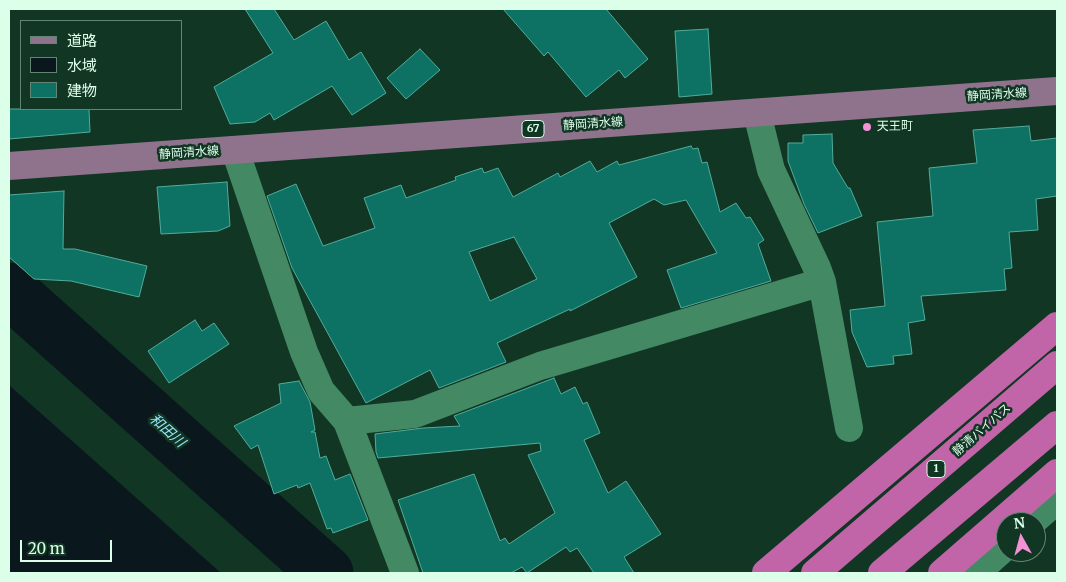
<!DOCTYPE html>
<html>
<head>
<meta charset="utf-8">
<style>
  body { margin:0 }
  #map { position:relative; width:1066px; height:582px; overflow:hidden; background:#113624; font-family:Merriweather,"Noto Sans JP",serif }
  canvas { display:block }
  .frame { position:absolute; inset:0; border:10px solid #dcffe9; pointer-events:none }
  .legend { position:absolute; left:20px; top:20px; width:162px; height:90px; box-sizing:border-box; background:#113624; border:1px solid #628673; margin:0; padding:6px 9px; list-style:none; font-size:15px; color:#dcffe9 }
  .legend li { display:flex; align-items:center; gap:10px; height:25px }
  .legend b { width:25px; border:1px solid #628673 }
  .north { position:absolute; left:996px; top:512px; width:50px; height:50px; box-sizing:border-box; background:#113624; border:1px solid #628673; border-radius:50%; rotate:353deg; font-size:14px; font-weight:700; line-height:20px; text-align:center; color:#dcffe9 }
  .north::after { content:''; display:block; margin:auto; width:18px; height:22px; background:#f391d6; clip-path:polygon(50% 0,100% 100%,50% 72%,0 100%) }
  .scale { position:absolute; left:20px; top:540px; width:92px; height:22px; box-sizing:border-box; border:2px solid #dcffe9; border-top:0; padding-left:6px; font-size:15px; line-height:18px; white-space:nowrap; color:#dcffe9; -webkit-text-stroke:4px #113624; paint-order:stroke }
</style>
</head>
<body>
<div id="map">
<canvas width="1066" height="582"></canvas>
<div class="frame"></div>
<ul class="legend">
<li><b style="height:6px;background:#8f738d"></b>道路</li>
<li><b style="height:14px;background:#0a181d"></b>水域</li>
<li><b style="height:14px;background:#0d7263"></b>建物</li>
</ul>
<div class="north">N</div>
<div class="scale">20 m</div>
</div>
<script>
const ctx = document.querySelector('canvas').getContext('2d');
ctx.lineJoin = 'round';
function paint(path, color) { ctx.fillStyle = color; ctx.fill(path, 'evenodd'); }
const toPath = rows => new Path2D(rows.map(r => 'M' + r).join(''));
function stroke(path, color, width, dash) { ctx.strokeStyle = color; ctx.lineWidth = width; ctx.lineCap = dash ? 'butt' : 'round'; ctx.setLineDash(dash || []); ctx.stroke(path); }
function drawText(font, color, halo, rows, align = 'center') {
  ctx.font = font + ' Merriweather,"Noto Sans JP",serif'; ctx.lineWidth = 5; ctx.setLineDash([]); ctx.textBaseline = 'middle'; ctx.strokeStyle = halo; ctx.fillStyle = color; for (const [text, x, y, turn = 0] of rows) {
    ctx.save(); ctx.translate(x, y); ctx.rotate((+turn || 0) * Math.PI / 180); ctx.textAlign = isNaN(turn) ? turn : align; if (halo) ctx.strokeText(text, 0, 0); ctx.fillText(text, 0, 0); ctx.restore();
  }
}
paint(toPath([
  [9,385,221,573,9,573]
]), '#0a181d');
stroke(toPath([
  [9,290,326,573]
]), '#0a181d', 55);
const building = toPath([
  [245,9,274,9,294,40,326,21,349,60,361,52,386,93,352,115,332,86,274,120,270,113,255,122,230,124,214,87,273,53,245,9],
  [503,9,606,9,648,59,625,78,619,70,586,97,548,52,544,56,503,9],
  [708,29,712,94,679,97,675,31,708,29],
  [420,49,440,70,406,99,387,78,420,49],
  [9,109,89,109,90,132,9,139,9,109],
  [1029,126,1031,141,1057,138,1057,196,1036,199,1038,230,1009,232,1012,268,1004,269,1006,290,921,296,925,320,908,323,912,354,893,356,894,364,867,367,852,332,850,310,885,306,877,222,933,216,929,168,977,163,973,130,1029,126],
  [832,134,833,163,848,188,850,188,862,216,818,233,804,204,788,161,788,143,803,143,803,135,832,134],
  [691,146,693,149,698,148,702,163,707,162,720,212,736,203,746,218,750,217,764,240,758,244,771,281,681,308,667,270,717,253,686,200,664,205,654,199,609,223,637,277,570,311,570,309,497,343,506,362,439,388,430,370,366,403,292,268,267,196,296,184,323,246,375,228,364,198,401,185,406,198,456,180,455,177,482,168,484,173,498,168,513,197,558,173,560,177,590,161,597,172,617,161,619,165,691,146],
  [514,237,537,279,490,301,469,252,514,237],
  [227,182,230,226,218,231,161,234,157,187,227,182],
  [64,191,63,249,75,249,147,266,139,297,71,281,34,279,9,257,9,195,64,191],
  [195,320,202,331,214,323,229,344,169,383,148,351,195,320],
  [554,378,561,394,575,387,583,404,587,402,600,433,584,440,608,493,626,481,661,534,624,557,634,573,594,573,577,548,570,552,566,547,527,573,522,567,511,573,423,573,398,500,474,474,500,541,505,538,509,544,555,513,528,455,541,451,540,443,378,458,376,452,375,434,423,428,460,426,454,416,554,378],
  [299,381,310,402,315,430,311,432,315,432,320,458,326,456,335,480,350,474,368,520,333,533,331,528,327,529,310,483,298,488,297,485,274,494,258,445,251,449,234,426,281,403,279,384,299,381]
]);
paint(building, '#0d7263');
stroke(building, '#52ac9a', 1);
stroke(toPath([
  [757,113,771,170,817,268,822,282,849,428],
  [235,150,304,352,321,391,347,421,405,573],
  [347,421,415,414,540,366,822,282],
  [1032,522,1057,500],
  [976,573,1006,546]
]), '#438964', 28);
stroke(toPath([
  [9,166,1057,91]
]), '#8f738d', 28);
stroke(toPath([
  [766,573,1057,326],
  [815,573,1057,365],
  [882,573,1057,425],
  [942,573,1057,473]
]), '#c264a8', 28);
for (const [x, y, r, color] of [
  [867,127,5,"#f391d6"]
]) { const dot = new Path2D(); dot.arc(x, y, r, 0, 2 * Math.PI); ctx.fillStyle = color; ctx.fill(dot); stroke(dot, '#113624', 2); }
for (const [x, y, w] of [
  [533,129,22],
  [936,469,18]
]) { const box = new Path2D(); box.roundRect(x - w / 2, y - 8.5, w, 17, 4); ctx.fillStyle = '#113624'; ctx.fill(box); stroke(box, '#dcffe9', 1); }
drawText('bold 11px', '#dcffe9', null, [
  ["67",533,129],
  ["1",936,469]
]);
drawText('12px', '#dcffe9', '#113624', [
  ["静岡清水線",997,95,-4],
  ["静岡清水線",593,124,-4],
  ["静岡清水線",189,153,-4],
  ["静清バイパス",982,430,-41]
]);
drawText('12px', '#dcffe9', '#113624', [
  ["天王町",877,127]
], 'left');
drawText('italic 14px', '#96e5fc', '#113624', [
  ["和田川",167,431,42]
]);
</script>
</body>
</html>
